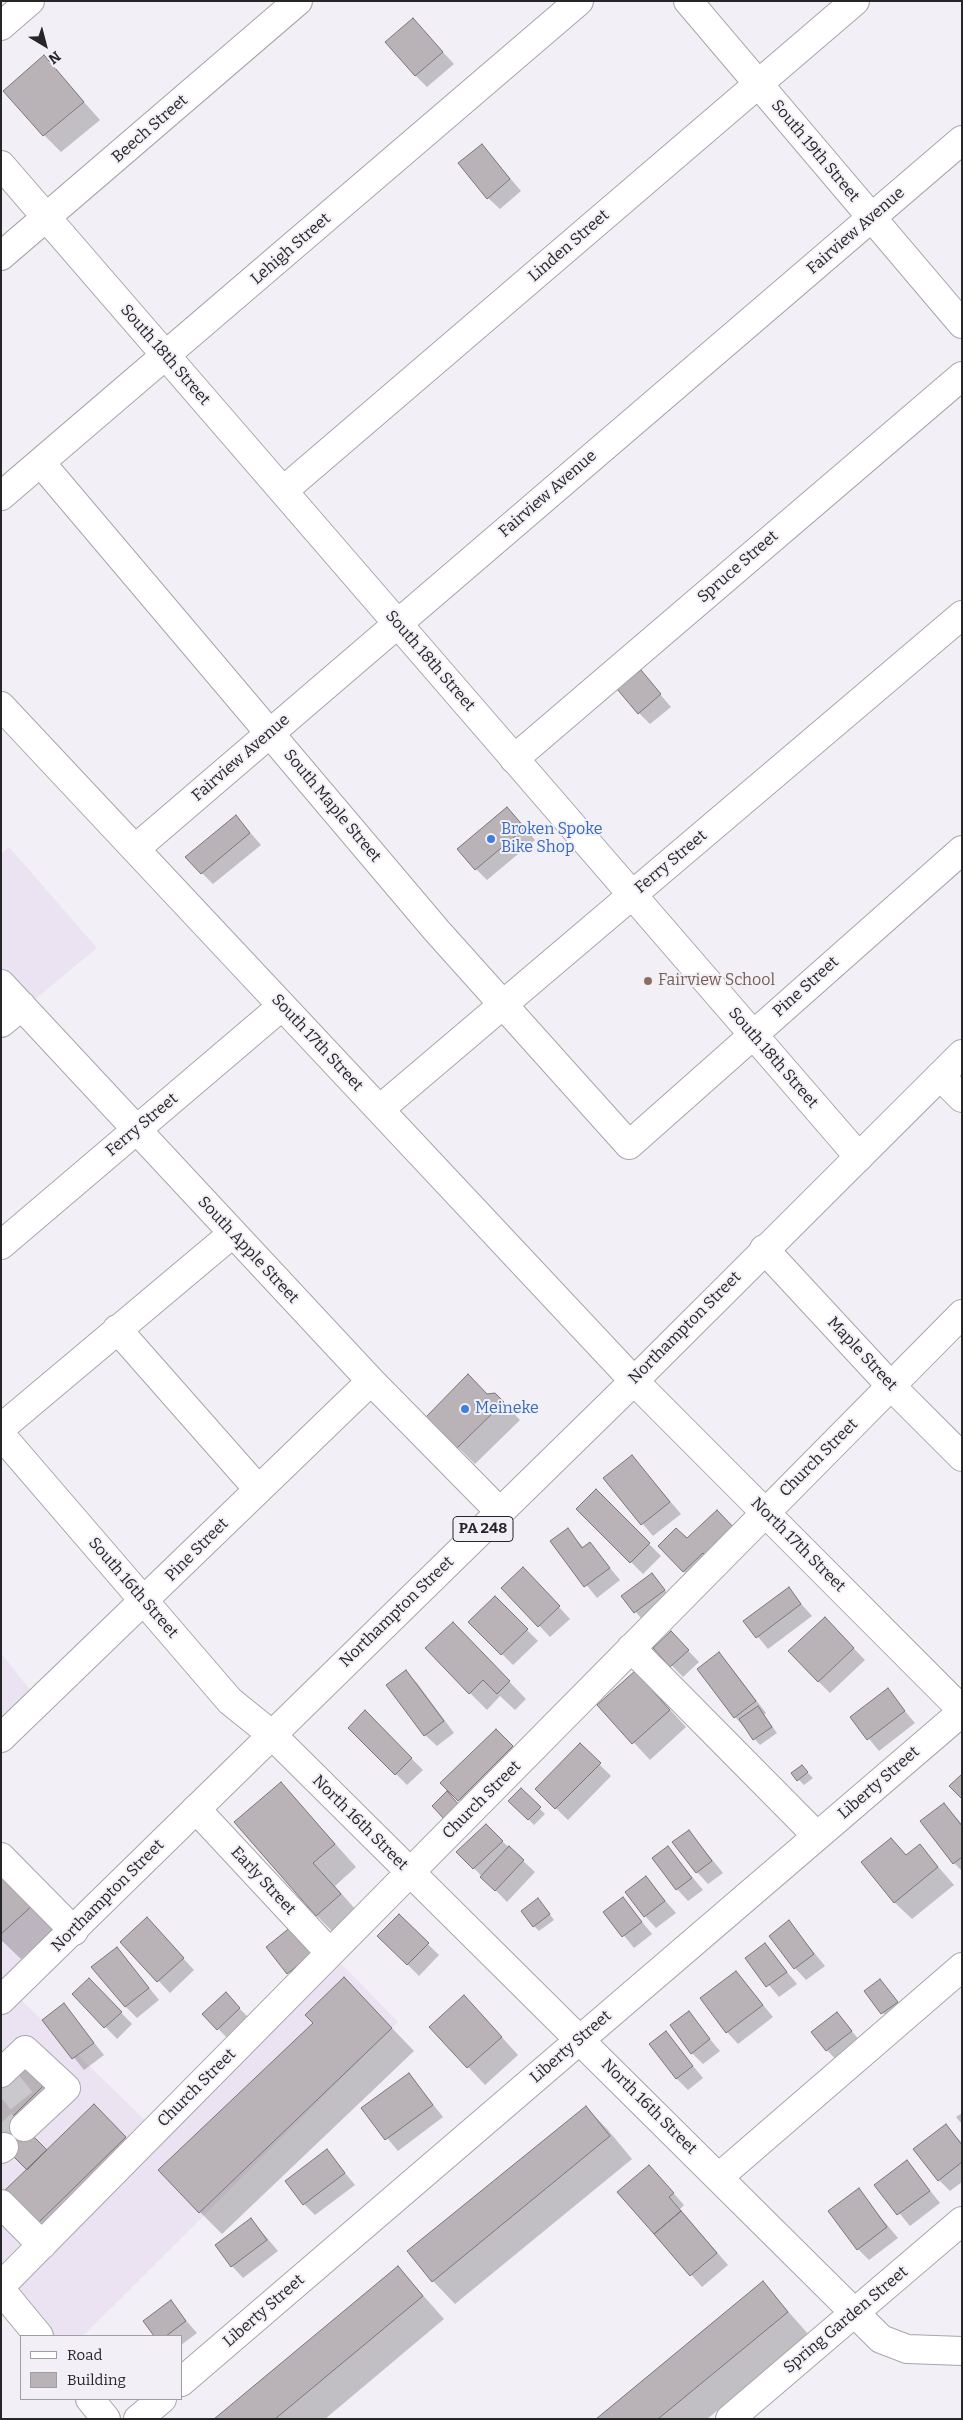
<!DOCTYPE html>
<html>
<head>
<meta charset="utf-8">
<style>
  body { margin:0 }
  #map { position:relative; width:963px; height:2420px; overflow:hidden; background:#f3eff6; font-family:Bitter,serif }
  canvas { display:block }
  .frame { position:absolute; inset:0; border:2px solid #262527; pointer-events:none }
  .legend { position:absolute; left:20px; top:2335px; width:162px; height:65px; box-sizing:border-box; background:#f3eff6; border:1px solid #a19ea3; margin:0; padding:6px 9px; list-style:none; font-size:15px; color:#262527 }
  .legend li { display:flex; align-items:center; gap:10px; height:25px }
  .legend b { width:25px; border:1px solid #a19ea3 }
  .north { position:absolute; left:20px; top:20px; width:50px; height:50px; -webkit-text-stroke:4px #f3eff6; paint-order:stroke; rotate:143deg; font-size:14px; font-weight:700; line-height:20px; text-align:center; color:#262527 }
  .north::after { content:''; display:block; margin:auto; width:18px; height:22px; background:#262527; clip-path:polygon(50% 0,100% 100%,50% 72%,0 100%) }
</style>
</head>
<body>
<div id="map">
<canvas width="963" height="2420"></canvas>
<div class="frame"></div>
<ul class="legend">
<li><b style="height:6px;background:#fff"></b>Road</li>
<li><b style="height:14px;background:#b9b2b6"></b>Building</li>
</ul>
<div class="north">N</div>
</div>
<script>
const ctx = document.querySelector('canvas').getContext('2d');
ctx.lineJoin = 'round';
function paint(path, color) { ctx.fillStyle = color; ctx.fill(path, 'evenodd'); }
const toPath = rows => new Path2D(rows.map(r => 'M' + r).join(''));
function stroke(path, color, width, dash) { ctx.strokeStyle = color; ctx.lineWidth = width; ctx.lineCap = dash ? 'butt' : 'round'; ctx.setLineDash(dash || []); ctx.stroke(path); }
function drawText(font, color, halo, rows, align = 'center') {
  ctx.font = font + ' Bitter,serif'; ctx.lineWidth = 4; ctx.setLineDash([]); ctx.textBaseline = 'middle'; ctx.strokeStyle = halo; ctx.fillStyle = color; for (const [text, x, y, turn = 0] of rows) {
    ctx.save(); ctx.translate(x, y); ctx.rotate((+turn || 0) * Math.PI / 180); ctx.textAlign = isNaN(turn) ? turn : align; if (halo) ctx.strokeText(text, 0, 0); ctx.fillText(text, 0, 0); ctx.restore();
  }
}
paint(toPath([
  [9,847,97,948,1,1027,1,854],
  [1,1653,42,1705,1,1741],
  [1,1843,67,1912,13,1992,147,2122,328,1950,398,2022,83,2336,43,2336,1,2290]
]), '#ebe3f1');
paint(toPath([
  [413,20,454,64,427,87,415,75],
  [44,57,100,120,61,152,44,135],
  [482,145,521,191,500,209,488,198],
  [641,672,671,707,650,724,639,713],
  [236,816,261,845,213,884,202,873],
  [518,820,535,840,487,880,476,869],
  [495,1394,520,1420,475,1464,427,1417,486,1395],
  [632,1456,681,1514,653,1536,604,1478],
  [596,1491,661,1556,643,1574,578,1509],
  [717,1512,719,1567,695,1583,659,1546,687,1540],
  [567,1530,584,1548,590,1544,620,1580,597,1598,552,1542],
  [652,1575,675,1602,646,1624,623,1597],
  [534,1580,570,1619,550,1637,503,1588],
  [788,1589,812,1616,768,1649,745,1621],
  [495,1598,538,1641,513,1665,470,1622],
  [836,1630,865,1660,830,1693,818,1681],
  [470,1641,526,1699,515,1710,500,1696,487,1710,470,1693],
  [682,1644,699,1662,683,1677,655,1648],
  [719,1654,730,1666,766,1713,764,1715,777,1733,760,1745,735,1717],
  [406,1672,417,1683,454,1733,437,1746,425,1735],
  [635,1672,686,1727,650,1760,599,1705],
  [887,1690,915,1723,879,1751,851,1717],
  [365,1712,423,1770,407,1785,350,1728],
  [496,1730,523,1758,470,1811,442,1783],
  [580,1745,611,1776,568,1820,536,1789],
  [807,1772,813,1778,804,1785,793,1774],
  [281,1783,356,1867,335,1886,362,1917,339,1938,316,1915],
  [521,1790,545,1814,534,1825,510,1801],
  [944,1804,962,1824,962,1871,954,1863],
  [486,1826,535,1872,507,1902,458,1852],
  [689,1831,723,1873,708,1884,697,1872],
  [891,1839,907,1856,920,1846,954,1885,912,1919,894,1902],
  [668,1848,703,1890,688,1901,677,1889],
  [1,1867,56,1927,21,1959,1,1940],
  [646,1878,676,1913,656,1928,645,1916],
  [623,1899,652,1934,634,1948,605,1912],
  [543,1905,554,1920,539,1931,534,1926],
  [399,1916,439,1955,419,1976,379,1936],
  [789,1922,825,1966,806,1980,795,1968],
  [158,1931,194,1970,170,1993,122,1942],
  [308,1935,300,1984,268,1947],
  [765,1945,797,1984,779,1997,747,1959],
  [117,1948,159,2000,137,2018,125,2006],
  [736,1972,773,2017,738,2044,727,2032],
  [89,1979,132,2024,117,2039,74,1994],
  [880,1980,902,2008,888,2019,866,1991],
  [366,2001,414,2051,222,2234,200,2212,314,2023],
  [64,2005,104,2055,84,2070,44,2020],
  [237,2006,251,2020,229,2040,204,2014],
  [688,2013,720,2051,703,2064,692,2053],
  [481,2014,518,2055,485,2085,431,2027],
  [837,2014,862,2043,838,2062,827,2050],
  [666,2033,703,2078,688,2090,676,2078],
  [20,2064,49,2092,18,2122,46,2151,111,2122,142,2154,51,2244,2,2195,28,2169,1,2142],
  [409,2074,443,2117,398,2151,363,2109],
  [586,2107,608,2130,632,2159,455,2304,433,2281,409,2252],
  [962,2113,962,2124,956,2117],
  [946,2126,962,2143,962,2182,950,2191,939,2180],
  [327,2151,355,2185,315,2215,304,2204],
  [907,2162,940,2203,910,2226,876,2185],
  [660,2178,684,2205,680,2209,728,2265,702,2287,619,2192],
  [858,2190,898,2238,869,2260,858,2249],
  [251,2219,278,2251,243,2278,232,2266],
  [398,2267,444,2319,325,2419,216,2419],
  [763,2283,809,2335,707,2419,598,2419],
  [170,2302,197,2333,181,2345,181,2336,156,2336,145,2322],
  [932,2418,962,2418,962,2419,932,2419]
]), '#0003');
const building = toPath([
  [413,18,443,52,415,76,385,42,413,18],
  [44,55,84,102,43,136,3,91,44,55],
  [482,144,510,179,487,199,458,163,482,144],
  [641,670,661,694,638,714,617,689,641,670],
  [507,807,525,828,475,870,457,849,507,807],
  [236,815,250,833,201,874,185,857,236,815],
  [468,1374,487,1394,495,1393,504,1402,457,1448,426,1417,468,1374],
  [632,1455,670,1502,641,1525,603,1478,632,1455],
  [596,1489,650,1543,630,1563,576,1509,596,1489],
  [717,1510,736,1530,707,1557,703,1553,683,1572,658,1546,676,1528,687,1538,717,1510],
  [568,1528,582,1548,590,1542,610,1568,584,1587,550,1541,568,1528],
  [523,1567,560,1606,538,1627,501,1588,523,1567],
  [652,1573,665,1590,634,1613,621,1596,652,1573],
  [789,1587,801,1604,756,1638,743,1621,789,1587],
  [495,1596,528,1629,501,1655,468,1622,495,1596],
  [825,1617,854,1648,818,1682,788,1651,825,1617],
  [453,1622,510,1681,497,1694,483,1680,469,1694,425,1648,453,1622],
  [671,1631,689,1650,670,1667,653,1648,671,1631],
  [719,1652,756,1701,734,1718,697,1669,719,1652],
  [406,1670,444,1721,424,1736,386,1685,406,1670],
  [635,1671,670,1710,632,1744,597,1705,635,1671],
  [888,1688,905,1711,867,1740,850,1717,888,1688],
  [758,1706,772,1727,753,1740,739,1719,758,1706],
  [365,1710,412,1758,395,1775,348,1728,365,1710],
  [496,1729,513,1746,458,1801,440,1783,496,1729],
  [580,1743,601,1763,555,1809,535,1789,580,1743],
  [802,1765,808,1772,797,1781,791,1773,802,1765],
  [962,1774,962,1799,949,1786,962,1774],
  [281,1782,335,1844,313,1863,341,1894,316,1916,234,1822,281,1782],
  [521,1788,541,1807,528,1820,508,1801,521,1788],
  [447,1791,459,1805,445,1820,432,1806,447,1791],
  [944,1803,962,1826,962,1857,953,1864,920,1821,944,1803],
  [486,1824,503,1841,473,1869,456,1852,486,1824],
  [689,1830,712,1861,696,1873,672,1842,689,1830],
  [891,1838,906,1855,920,1844,938,1867,894,1903,861,1862,891,1838],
  [509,1846,524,1860,495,1891,480,1877,509,1846],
  [668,1846,692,1878,676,1890,652,1858,668,1846],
  [1,1867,34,1904,1,1934,1,1867],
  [646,1876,665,1901,644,1917,625,1892,646,1876],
  [623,1897,642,1922,622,1937,603,1912,623,1897],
  [538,1898,550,1914,533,1927,521,1911,538,1898],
  [399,1914,429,1943,407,1965,377,1936,399,1914],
  [147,1917,184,1958,157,1982,120,1942,147,1917],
  [789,1920,814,1954,794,1969,769,1936,789,1920],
  [297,1922,318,1949,287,1974,266,1947,297,1922],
  [765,1943,787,1972,766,1987,745,1958,765,1943],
  [117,1947,149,1988,125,2007,91,1967,117,1947],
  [736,1971,763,2005,726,2033,700,1998,736,1971],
  [344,1977,392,2028,199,2213,158,2170,313,2023,305,2015,344,1977],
  [89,1978,122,2012,104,2028,72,1994,89,1978],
  [880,1979,898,2002,881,2014,864,1991,880,1979],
  [226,1992,240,2008,217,2030,202,2014,226,1992],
  [464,1995,502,2037,467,2068,429,2027,464,1995],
  [64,2003,94,2043,72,2059,42,2020,64,2003],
  [689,2011,710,2039,691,2054,670,2025,689,2011],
  [837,2012,852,2031,826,2051,811,2032,837,2012],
  [666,2031,693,2066,676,2079,649,2044,666,2031],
  [20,2062,44,2085,13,2116,47,2150,27,2170,1,2144,1,2082,20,2062],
  [409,2073,433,2105,385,2140,361,2108,409,2073],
  [94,2104,126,2137,33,2228,1,2194,94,2104],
  [586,2106,610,2136,432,2282,407,2251,586,2106],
  [946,2124,962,2145,962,2162,938,2181,913,2149,946,2124],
  [327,2149,345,2173,303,2205,285,2181,327,2149],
  [907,2160,930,2191,897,2215,874,2185,907,2160],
  [649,2165,674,2193,669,2197,681,2211,654,2234,617,2192,649,2165],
  [859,2188,887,2227,857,2250,828,2211,859,2188],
  [681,2211,717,2253,690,2276,654,2234,681,2211],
  [251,2218,267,2240,231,2267,215,2245,251,2218],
  [398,2266,423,2296,275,2419,214,2419,398,2266],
  [763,2281,788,2312,658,2419,596,2419,763,2281],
  [171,2300,186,2321,166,2336,154,2336,143,2321,171,2300]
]);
paint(building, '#b9b2b6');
stroke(building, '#7c7579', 1);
stroke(toPath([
  [4,2079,25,2105],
  [1,2123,14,2137]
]), '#cac7cd', 28, [28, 14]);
const minor = toPath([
  [688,1,962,324],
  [1,26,30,1],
  [1,165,859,1157],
  [1,256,298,1],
  [41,463,437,931,629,1145,962,850],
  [283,491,855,1],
  [1,496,579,1],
  [1,706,634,1381,962,1710],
  [514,759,962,376],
  [135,849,962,140],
  [1,984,371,1381,500,1512],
  [1,1023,22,1006],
  [940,1076,962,1098],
  [380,1109,962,615],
  [1,1245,282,1006],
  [764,1249,891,1386,962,1457],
  [117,1329,258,1489],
  [1,1428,232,1234],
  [1,1435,230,1701,271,1734,881,2339,907,2349,962,2351],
  [631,1648,817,1836],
  [1,1738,371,1381],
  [196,1809,330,1953],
  [1,1857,74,1931],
  [1,2073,25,2050,66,2088,24,2127],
  [1,2149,4,2147],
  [719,2177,962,1967],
  [1,2204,42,2245],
  [1,2286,962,1314],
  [1,2290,39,2336],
  [181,2382,962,1712],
  [90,2399,106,2419],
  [138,2419,162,2399],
  [730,2419,962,2221]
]);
const major = toPath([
  [1,2000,634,1381,962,1054]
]);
stroke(minor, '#a9a5ab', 30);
stroke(major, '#a9a5ab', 30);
stroke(minor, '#fff', 28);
stroke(major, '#fff', 28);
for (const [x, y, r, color] of [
  [491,839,5,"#3f7fe0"],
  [648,981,5,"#8d6e63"],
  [465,1409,5,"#3f7fe0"]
]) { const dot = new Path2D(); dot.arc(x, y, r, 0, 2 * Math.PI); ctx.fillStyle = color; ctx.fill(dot); stroke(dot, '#f3eff6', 2); }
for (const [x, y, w] of [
  [483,1529,60]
]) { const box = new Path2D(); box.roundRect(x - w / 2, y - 12.5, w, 25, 4); ctx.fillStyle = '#f3eff6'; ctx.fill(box); stroke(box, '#262527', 1); }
drawText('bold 15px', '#262527', null, [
  ["PA 248",483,1529]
]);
drawText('16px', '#262527', '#f3eff6', [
  ["Beech Street",150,129,-41],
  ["South 19th Street",815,151,50],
  ["Fairview Avenue",856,231,-41],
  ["Linden Street",569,246,-41],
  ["Lehigh Street",291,249,-41],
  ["South 18th Street",165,355,49],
  ["Fairview Avenue",548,494,-41],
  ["Spruce Street",738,567,-41],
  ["South 18th Street",430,661,49],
  ["Fairview Avenue",241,758,-41],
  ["South Maple Street",332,806,50],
  ["Ferry Street",671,862,-40],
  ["Pine Street",806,987,-42],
  ["South 17th Street",317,1043,47],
  ["South 18th Street",773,1058,49],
  ["Ferry Street",142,1125,-40],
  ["South Apple Street",248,1250,47],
  ["Northampton Street",685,1328,-45],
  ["Maple Street",862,1354,47],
  ["Church Street",819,1458,-45],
  ["North 17th Street",798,1545,45],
  ["Pine Street",197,1550,-45],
  ["South 16th Street",133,1588,49],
  ["Northampton Street",397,1612,-44],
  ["Liberty Street",879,1783,-41],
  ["Church Street",482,1800,-45],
  ["North 16th Street",360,1823,45],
  ["Early Street",263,1881,47],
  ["Northampton Street",108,1896,-45],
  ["Liberty Street",571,2047,-41],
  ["Church Street",197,2088,-45],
  ["North 16th Street",649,2107,45],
  ["Liberty Street",264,2311,-41],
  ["Spring Garden Street",846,2320,-40]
]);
drawText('16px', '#366cbe', '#f3eff6', [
  ["Broken Spoke",501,830],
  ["Bike Shop",501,848],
  ["Meineke",475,1409]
], 'left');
drawText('16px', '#785e54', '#f3eff6', [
  ["Fairview School",658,981]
], 'left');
</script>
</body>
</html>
